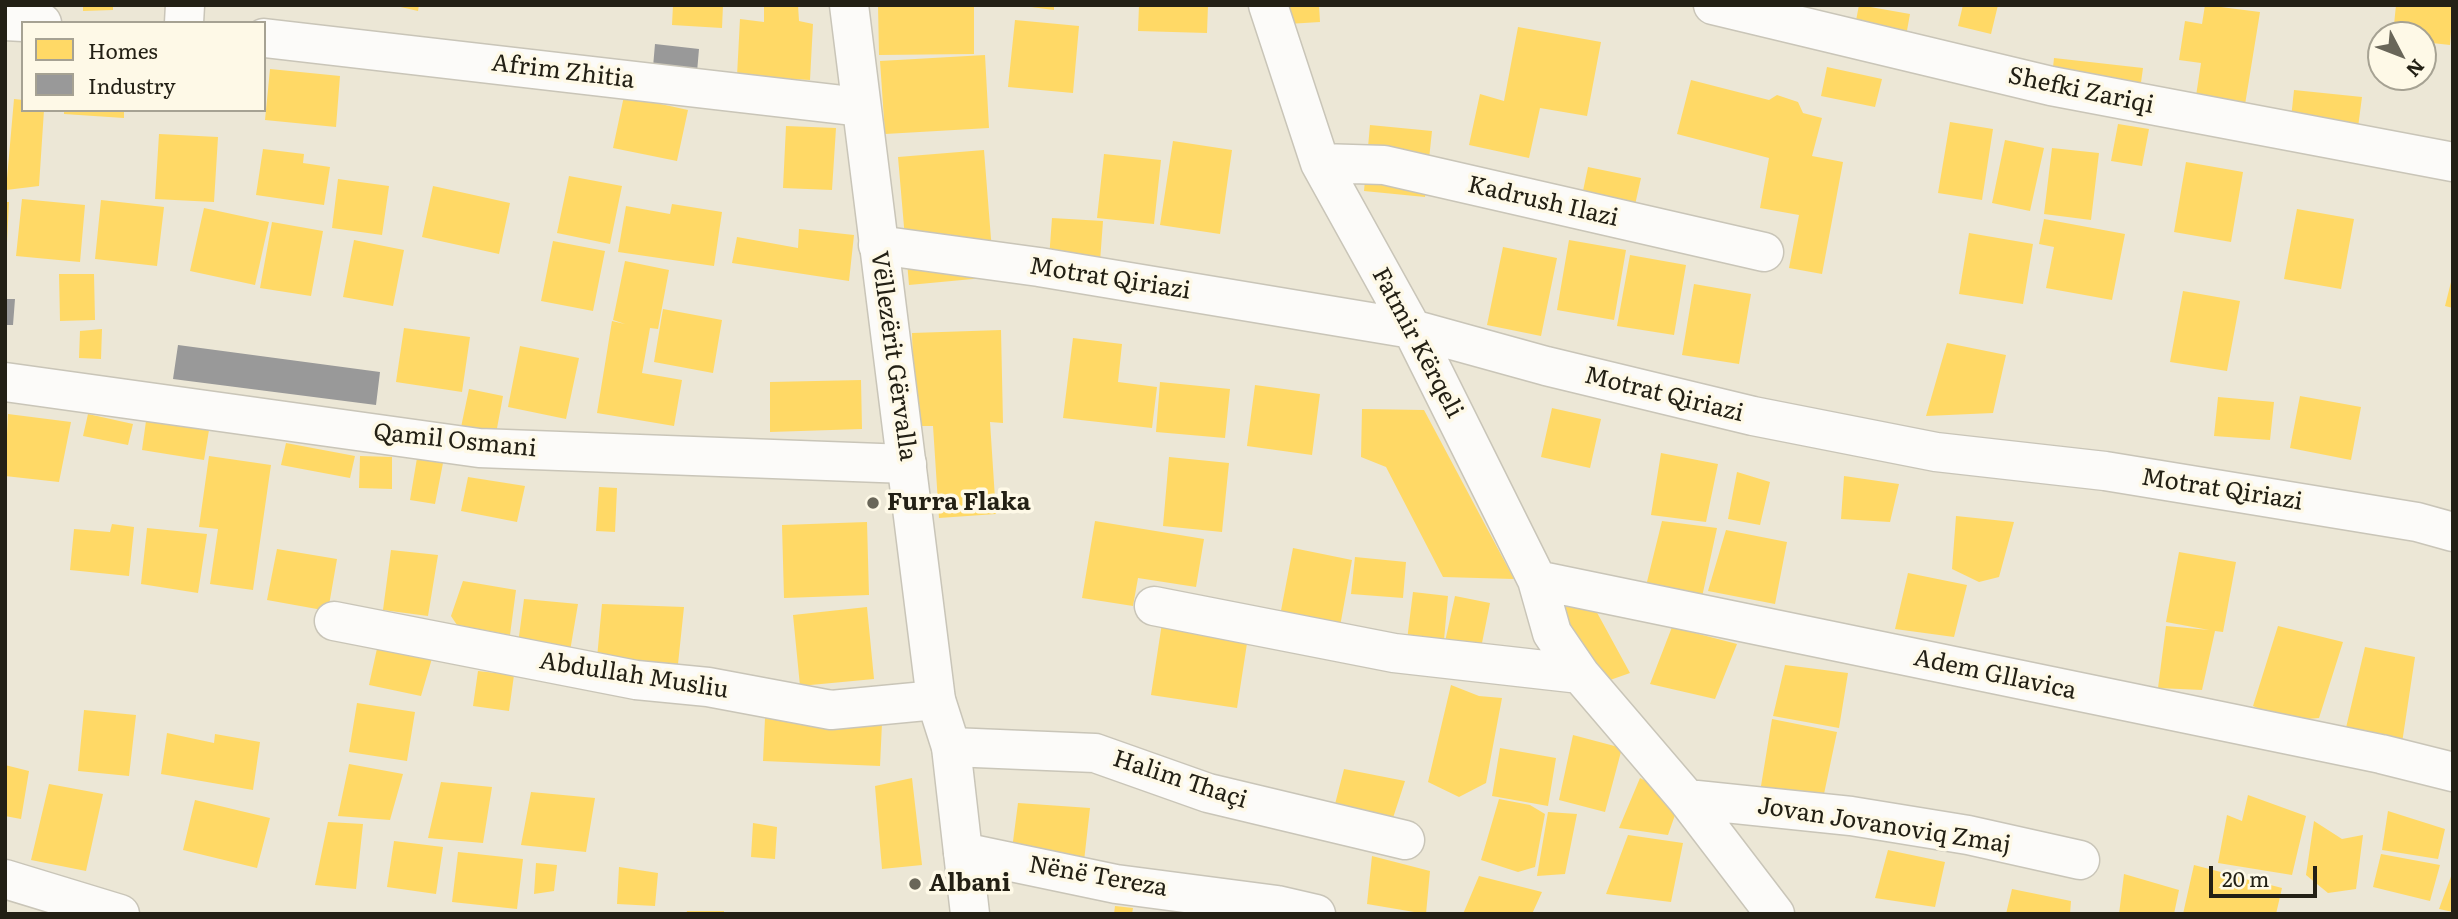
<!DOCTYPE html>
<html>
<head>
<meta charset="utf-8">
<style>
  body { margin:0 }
  #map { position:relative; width:2458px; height:919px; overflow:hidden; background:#ece7d6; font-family:Literata,serif }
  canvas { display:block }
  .frame { position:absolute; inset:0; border:7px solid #232015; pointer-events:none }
  .legend { position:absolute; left:21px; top:21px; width:245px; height:91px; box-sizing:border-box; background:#fef9e7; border:2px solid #a6a293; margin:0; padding:9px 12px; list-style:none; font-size:21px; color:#232015 }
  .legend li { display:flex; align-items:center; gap:14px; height:35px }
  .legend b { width:35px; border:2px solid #a6a293 }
  .north { position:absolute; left:2367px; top:21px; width:70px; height:70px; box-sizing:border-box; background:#fef9e7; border:2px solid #a6a293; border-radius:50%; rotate:132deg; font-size:19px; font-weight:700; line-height:28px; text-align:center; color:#232015 }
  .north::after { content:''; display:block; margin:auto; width:24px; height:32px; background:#696659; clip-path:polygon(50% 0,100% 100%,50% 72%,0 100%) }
  .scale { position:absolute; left:2209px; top:866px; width:108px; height:32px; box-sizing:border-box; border:4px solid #232015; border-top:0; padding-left:9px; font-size:21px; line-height:24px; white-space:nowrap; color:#232015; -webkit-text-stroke:5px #fef9e7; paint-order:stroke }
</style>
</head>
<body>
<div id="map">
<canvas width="2458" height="919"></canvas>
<div class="frame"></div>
<ul class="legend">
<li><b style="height:19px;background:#ffd966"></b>Homes</li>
<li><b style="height:19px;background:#999"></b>Industry</li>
</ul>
<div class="north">N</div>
<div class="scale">20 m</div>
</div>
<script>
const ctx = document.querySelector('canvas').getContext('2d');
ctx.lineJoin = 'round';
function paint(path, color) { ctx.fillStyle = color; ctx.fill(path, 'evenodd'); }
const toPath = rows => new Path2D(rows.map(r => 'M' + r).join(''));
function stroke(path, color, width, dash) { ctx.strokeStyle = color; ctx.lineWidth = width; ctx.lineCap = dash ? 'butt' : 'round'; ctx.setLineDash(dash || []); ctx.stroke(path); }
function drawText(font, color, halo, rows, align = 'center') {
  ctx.font = font + ' Literata,serif'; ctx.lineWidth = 7; ctx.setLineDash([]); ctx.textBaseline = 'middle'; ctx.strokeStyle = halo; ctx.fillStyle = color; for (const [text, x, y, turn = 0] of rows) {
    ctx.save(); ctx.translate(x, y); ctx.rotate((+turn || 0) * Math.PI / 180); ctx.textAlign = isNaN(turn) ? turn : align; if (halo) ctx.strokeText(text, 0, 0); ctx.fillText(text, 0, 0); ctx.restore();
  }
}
paint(toPath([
  [83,5,113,5,113,10,83,11],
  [392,5,419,5,418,11],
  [673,5,723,5,722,28,672,25],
  [764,5,798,5,799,21,813,24,810,80,737,76,740,19,764,22],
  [878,5,974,5,974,54,879,55],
  [1016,5,1054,5,1054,10],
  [1139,5,1208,5,1207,33,1138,31],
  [1255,5,1319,5,1320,22,1256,26],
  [1859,5,1910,14,1906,36,1855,26],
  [1963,5,1998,5,1991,34,1958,26],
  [2205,5,2260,12,2243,117,2194,109,2201,63,2179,60,2185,21,2202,24],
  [2396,5,2453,5,2450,45,2423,42,2423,35,2393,35],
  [1015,20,1079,26,1073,93,1008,87],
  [1518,27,1601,42,1587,116,1540,108,1529,158,1469,145,1480,94,1504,101],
  [985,55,989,128,885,134,880,61],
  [2054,58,2143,68,2139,97,2051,86],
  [1827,67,1882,79,1875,107,1821,96],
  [270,69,340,76,336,127,265,120],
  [1691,80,1769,100,1777,95,1798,102,1803,113,1822,118,1812,156,1843,162,1822,274,1789,268,1799,215,1760,208,1769,158,1677,134],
  [2294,90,2362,97,2357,135,2290,128],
  [624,96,688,110,677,161,613,148],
  [14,99,23,100,23,110,44,110,39,186,6,190],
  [64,110,124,110,124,118,64,114],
  [1950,122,1993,129,1982,200,1938,193],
  [2118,124,2149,129,2142,166,2111,161],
  [1370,125,1432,131,1425,197,1364,191],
  [786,126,836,128,832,190,783,188],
  [159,134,218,137,214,202,155,199],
  [2005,140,2044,148,2030,211,1992,203],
  [1173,141,1232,150,1220,234,1160,225],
  [2052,148,2099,153,2091,220,2044,214],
  [263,149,304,154,303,163,330,167,324,205,256,195],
  [984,150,994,277,909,285,898,157],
  [1104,154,1161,160,1154,224,1097,218],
  [2186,162,2243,172,2231,242,2174,232],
  [1588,167,1641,178,1627,241,1575,229],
  [569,176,622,186,610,244,557,233],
  [338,179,389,186,382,235,332,228],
  [433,186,510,203,499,254,422,237],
  [22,199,85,205,80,262,16,256],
  [101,200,164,207,157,266,95,259],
  [5,202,9,202,7,242,5,242],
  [672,204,722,212,714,266,618,252,626,206,670,214],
  [204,208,269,222,255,285,190,271],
  [2297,209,2354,219,2341,289,2284,279],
  [1052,218,1103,221,1098,289,1047,286],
  [2044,219,2125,234,2112,300,2046,288,2054,247,2039,244],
  [272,222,323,231,311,296,260,288],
  [799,229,854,235,849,281,732,263,737,237,798,248],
  [1969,233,2033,244,2023,304,1959,294],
  [354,240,404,250,393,306,343,297],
  [1569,240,1626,250,1614,320,1557,310],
  [553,241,605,251,593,311,541,301],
  [1503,247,1557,258,1541,336,1487,325],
  [1630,255,1686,265,1674,335,1617,326],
  [625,261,669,270,658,329,650,328,642,373,682,380,674,426,597,413,612,321,625,324,613,320],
  [59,274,94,274,95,320,60,321],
  [2453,274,2453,308,2445,306],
  [1694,284,1751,294,1739,364,1682,355],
  [2183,291,2240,301,2227,371,2170,362],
  [663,309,722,320,713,373,654,362],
  [404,328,470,337,462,392,396,382],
  [102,329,101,359,79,358,80,331],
  [1001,330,1003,423,990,422,996,514,939,518,933,426,915,426,912,333],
  [1073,338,1122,344,1118,382,1157,387,1152,428,1063,418],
  [1947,343,2006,355,1993,413,1926,416],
  [520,346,579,358,566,419,508,407],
  [861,380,862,429,770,432,770,382],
  [1160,382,1230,389,1225,438,1156,432],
  [1255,385,1320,394,1312,455,1247,446],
  [469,389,503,396,495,439,460,432],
  [2300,396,2361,407,2351,460,2290,448],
  [2218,397,2274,402,2270,440,2214,436],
  [1552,408,1601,419,1590,468,1541,457],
  [1362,409,1424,410,1514,579,1443,577,1386,467,1361,457],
  [8,414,71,422,59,482,5,476],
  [88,414,133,424,128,445,83,436],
  [146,421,209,430,204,460,142,450],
  [286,443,355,456,350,478,281,465],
  [1661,453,1718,464,1706,522,1651,515],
  [209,456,271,465,253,590,210,584,218,529,199,527],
  [360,456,392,457,392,489,359,488],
  [1169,457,1229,463,1222,532,1163,526],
  [417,458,443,463,435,504,410,500],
  [1737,472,1770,482,1760,525,1728,519],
  [1844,476,1899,484,1890,522,1841,519],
  [468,477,525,486,517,522,461,511],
  [599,487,617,488,615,532,596,531],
  [1956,516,2014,522,1999,577,1979,582,1952,569],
  [1095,521,1204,539,1196,587,1138,578,1133,606,1082,598],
  [1662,521,1717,528,1702,597,1645,590],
  [867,522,869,595,784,598,782,525],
  [112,524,134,527,129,576,70,570,74,529,110,532],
  [147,528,207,534,198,593,141,584],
  [1726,530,1787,542,1775,604,1708,591],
  [1293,548,1352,560,1339,632,1279,621],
  [277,549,337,559,328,611,267,600],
  [391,550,438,555,428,616,383,610],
  [2179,552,2236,562,2223,632,2215,631,2202,690,2158,688,2166,626,2209,630,2166,622],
  [1355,557,1406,562,1403,598,1351,594],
  [1908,573,1967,585,1954,637,1895,629],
  [463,581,516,590,510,635,457,625,451,616],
  [1413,592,1448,596,1443,651,1406,648],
  [1455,596,1490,603,1479,658,1443,651],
  [524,599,578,604,569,657,517,651],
  [602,604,684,607,678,664,597,658],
  [1557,605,1594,607,1630,673,1596,685],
  [867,607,874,679,800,686,793,615],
  [1162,623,1248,637,1237,708,1151,695],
  [2278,626,2343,642,2319,718,2284,721,2253,706],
  [1672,627,1737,644,1715,699,1650,684],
  [378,644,433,655,421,696,369,685],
  [2365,647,2415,657,2402,743,2345,732],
  [1785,665,1848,673,1839,728,1773,716],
  [478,671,514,675,509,711,473,706],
  [1451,685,1479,696,1502,698,1486,783,1459,797,1428,782],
  [357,703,415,712,407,761,349,752],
  [84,710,136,715,129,776,78,771],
  [765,718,882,723,880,766,763,761],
  [1772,719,1837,732,1824,794,1760,792],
  [167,733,214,743,215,734,260,742,253,790,161,774],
  [1573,735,1622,748,1605,812,1559,800],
  [1500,748,1556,758,1548,806,1492,796],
  [349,764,403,774,390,820,338,816],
  [5,765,29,771,21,819,5,816],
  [1344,769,1405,781,1392,821,1333,812],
  [912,778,922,865,882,869,875,786],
  [1640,778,1681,798,1668,835,1619,828],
  [441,782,492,787,483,843,428,838],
  [49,784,103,794,86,871,31,860],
  [531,792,595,798,586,852,521,845],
  [2248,795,2306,816,2292,875,2218,863,2227,815,2242,821],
  [1499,799,1530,805,1545,814,1535,867,1518,872,1481,860],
  [195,800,270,818,257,868,183,850],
  [1018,803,1090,808,1083,870,1011,857],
  [2388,811,2445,829,2438,859,2382,850],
  [1548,812,1577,814,1565,874,1537,876],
  [2314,821,2342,839,2363,835,2356,889,2328,893,2306,875],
  [328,822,363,824,356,889,315,885],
  [753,823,777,827,775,859,751,857],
  [1628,835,1683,843,1671,902,1606,894],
  [394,841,443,847,436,894,387,887],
  [1888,850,1945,862,1935,907,1875,898],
  [458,852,523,859,517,909,452,902],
  [2381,854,2440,865,2430,901,2373,887],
  [1372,856,1430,871,1426,914,1367,904],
  [536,863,557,865,554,891,534,894],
  [2194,865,2282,888,2276,914,2183,914],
  [619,867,658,873,655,906,617,904],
  [2453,871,2453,912,2439,909],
  [2124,874,2179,890,2174,914,2119,914],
  [1479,876,1542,892,1532,914,1463,914],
  [2012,889,2071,901,2070,914,2006,914],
  [1115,906,1133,908,1132,914,1114,914],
  [687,911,724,911,724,914,686,914]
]), '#ffd966');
paint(toPath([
  [655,44,699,49,697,72,653,67],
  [5,299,15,299,13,325,5,325],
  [178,345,380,372,376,405,173,379]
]), '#999');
const street = toPath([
  [1268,5,1320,163,1412,329,1537,580,1552,633,1580,674,1687,799,1775,914],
  [1713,5,2051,86,2453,162],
  [5,21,42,23],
  [184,23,185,5],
  [264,38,861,107],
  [1320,163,1384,165,1764,252],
  [878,245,1039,267,1412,329,1546,366,1753,416,1936,452,2105,471,2417,522,2453,532],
  [5,382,479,448,907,464],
  [1537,580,2381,754,2453,772],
  [1154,606,1394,653,1580,674],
  [334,621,636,680,708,687,831,710,936,700],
  [951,747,1095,753,1208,793,1405,840],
  [1687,799,1851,816,1968,835,2080,860],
  [963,852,1116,884,1277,905,1316,914],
  [5,879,120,914]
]);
const secondary = toPath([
  [849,5,936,700,951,747,970,914]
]);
stroke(street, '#c9c5b8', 41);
stroke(secondary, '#c9c5b8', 41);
stroke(street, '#fcfbf9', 38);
stroke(secondary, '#fcfbf9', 38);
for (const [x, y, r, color] of [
  [873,503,7,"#696659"],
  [915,884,7,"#696659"]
]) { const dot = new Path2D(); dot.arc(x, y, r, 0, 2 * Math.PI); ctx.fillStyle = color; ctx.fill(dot); stroke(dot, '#fef9e7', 2.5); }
drawText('24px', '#232015', '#fef9e7', [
  ["Afrim Zhitia",563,72,7],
  ["Shefki Zariqi",2081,91,12],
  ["Kadrush Ilazi",1543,202,13],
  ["Motrat Qiriazi",1110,279,9],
  ["Fatmir Kërqeli",1417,343,62],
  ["Vëllezërit Gërvalla",893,356,82],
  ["Motrat Qiriazi",1664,395,14],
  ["Qamil Osmani",455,441,6],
  ["Motrat Qiriazi",2222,490,9],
  ["Adem Gllavica",1995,675,12],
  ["Abdullah Musliu",634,676,9],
  ["Halim Thaçi",1180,780,18],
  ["Jovan Jovanoviq Zmaj",1884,826,9],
  ["Nënë Tereza",1098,877,10]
]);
drawText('bold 24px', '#232015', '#fef9e7', [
  ["Furra Flaka",887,503],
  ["Albani",929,884]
], 'left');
</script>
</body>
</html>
